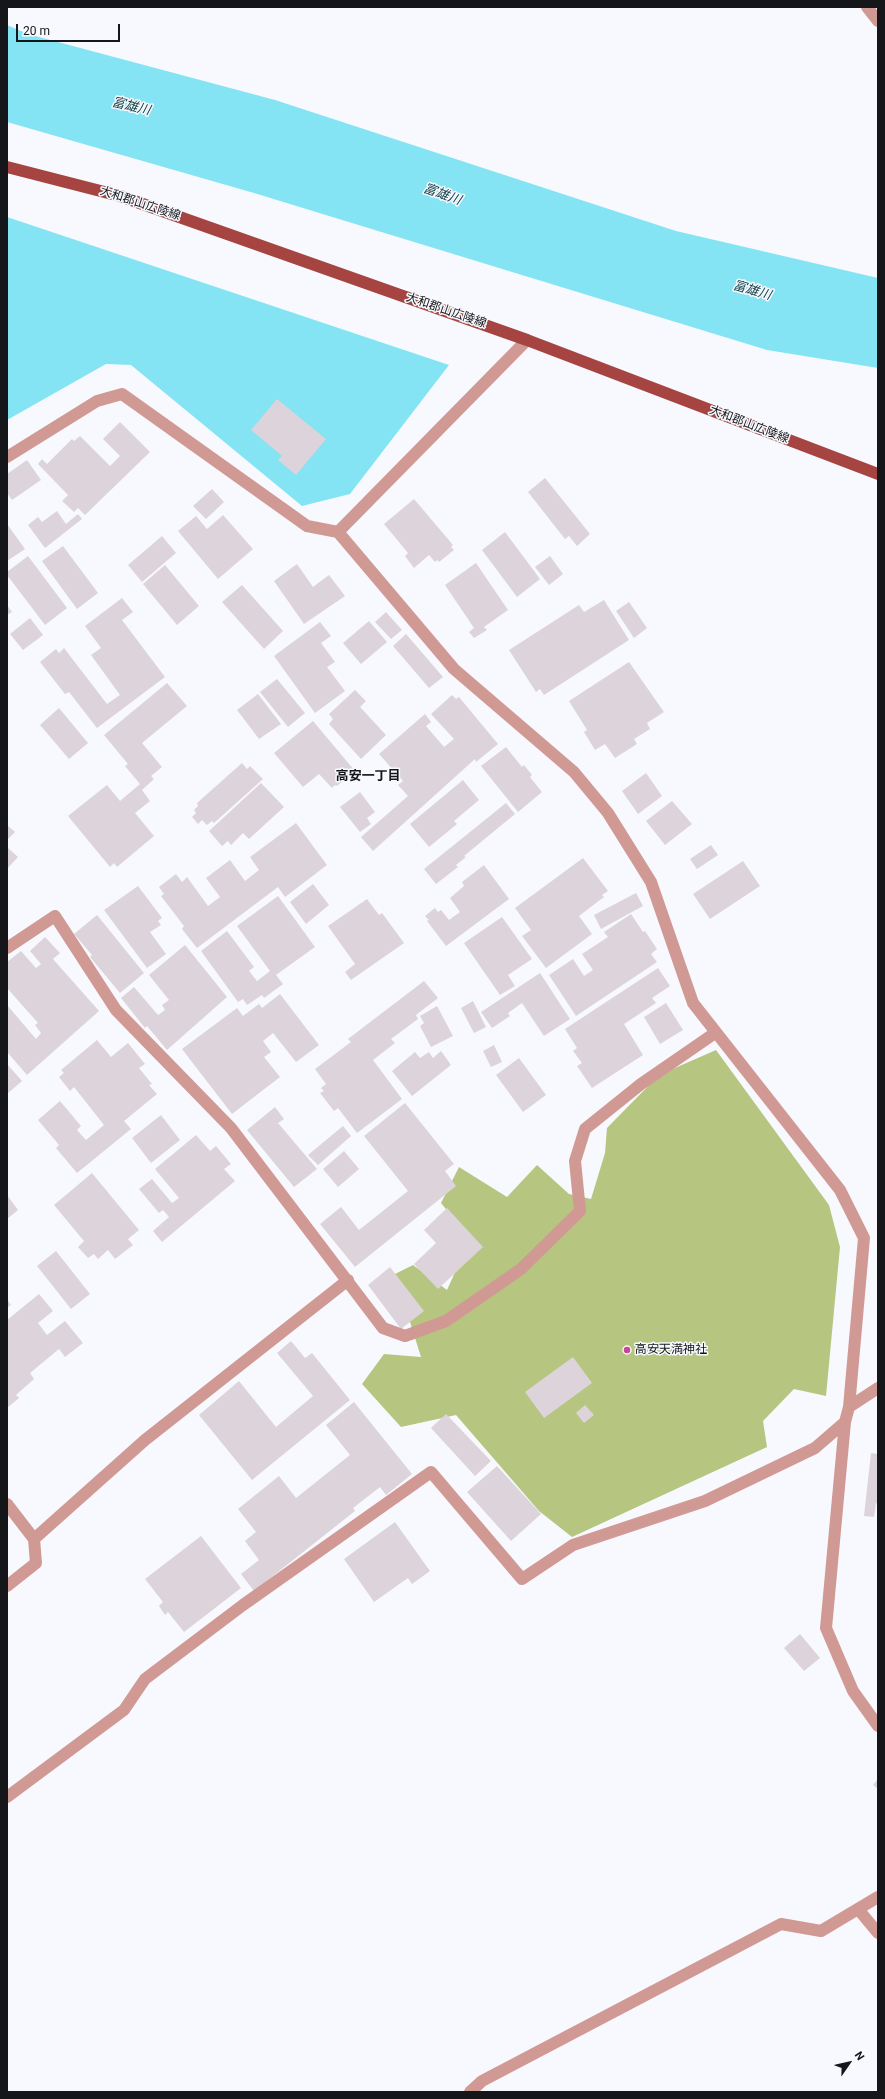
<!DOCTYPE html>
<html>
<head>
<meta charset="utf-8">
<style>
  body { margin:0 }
  #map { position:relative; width:885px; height:2099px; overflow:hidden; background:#f7f9fe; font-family:Roboto,sans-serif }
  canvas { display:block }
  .frame { position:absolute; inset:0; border:8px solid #151619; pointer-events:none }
  .north { position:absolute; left:829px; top:2043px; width:40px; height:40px; -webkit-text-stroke:3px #f7f9fe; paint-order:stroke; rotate:56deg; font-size:11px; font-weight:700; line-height:16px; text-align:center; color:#151619 }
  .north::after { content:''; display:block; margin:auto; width:14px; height:18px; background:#151619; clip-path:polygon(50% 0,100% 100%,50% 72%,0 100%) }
  .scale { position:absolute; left:16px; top:24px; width:104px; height:18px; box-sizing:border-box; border:2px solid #151619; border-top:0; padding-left:5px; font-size:12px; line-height:14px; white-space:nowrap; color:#151619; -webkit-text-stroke:3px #f7f9fe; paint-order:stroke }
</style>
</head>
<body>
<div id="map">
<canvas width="885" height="2099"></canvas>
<div class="frame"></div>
<div class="north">N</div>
<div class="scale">20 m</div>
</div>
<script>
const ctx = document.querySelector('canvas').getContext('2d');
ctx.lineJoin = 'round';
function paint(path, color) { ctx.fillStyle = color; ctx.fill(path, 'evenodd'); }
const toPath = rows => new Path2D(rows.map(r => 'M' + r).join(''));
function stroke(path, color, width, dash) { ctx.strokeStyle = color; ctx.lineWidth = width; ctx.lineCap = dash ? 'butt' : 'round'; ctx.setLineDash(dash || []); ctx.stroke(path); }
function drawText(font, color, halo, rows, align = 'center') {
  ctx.font = font + ' Roboto,"Noto Sans JP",sans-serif'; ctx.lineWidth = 3; ctx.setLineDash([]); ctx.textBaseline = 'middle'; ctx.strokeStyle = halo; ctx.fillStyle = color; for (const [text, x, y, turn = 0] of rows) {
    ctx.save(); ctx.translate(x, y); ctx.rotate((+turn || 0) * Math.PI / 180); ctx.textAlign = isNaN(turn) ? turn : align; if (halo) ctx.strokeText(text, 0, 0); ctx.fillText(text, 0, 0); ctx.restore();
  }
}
paint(toPath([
  [716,1050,829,1205,840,1247,826,1396,794,1389,763,1421,767,1447,572,1537,539,1511,456,1415,401,1427,362,1384,384,1354,421,1357,395,1274,413,1265,447,1290,470,1239,441,1203,459,1167,507,1197,537,1165,569,1194,591,1199,605,1153,607,1128,659,1075]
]), '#b6c681');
paint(toPath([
  [7,25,28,34,275,100,676,231,878,278,878,368,767,350,254,193,7,122],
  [7,217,449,365,350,494,302,506,131,365,106,364,7,420]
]), '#84e4f3');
paint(toPath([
  [277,399,326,439,296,475,278,460,282,456,251,430],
  [120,422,150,452,85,515,78,508,74,512,62,501,68,495,38,464,42,459,47,464,72,439,74,441,80,436,110,466,120,456,103,439],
  [27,460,41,480,12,500,7,493,7,474],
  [545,478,590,534,577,546,569,536,565,539,528,492],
  [212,489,224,502,206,519,193,506],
  [414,499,453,545,451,547,454,550,439,562,437,560,435,562,429,555,414,568,405,556,408,553,384,524],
  [57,511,66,524,78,514,82,519,45,548,28,525,38,517,42,522],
  [223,515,253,549,218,579,178,531,196,516,207,529],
  [7,524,25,549,7,561],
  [505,532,540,579,517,597,482,550],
  [162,536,176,553,142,582,128,565],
  [63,546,98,593,77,609,42,561],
  [28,556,67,608,45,625,7,575,7,572],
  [550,556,563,574,549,585,535,567],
  [476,563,508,610,484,627,487,630,474,638,469,632,474,628,445,585],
  [297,564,313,587,329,575,345,596,304,624,274,581],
  [165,565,199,606,177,625,143,584],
  [242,585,283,631,264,649,222,602],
  [122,598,133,612,122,620,165,677,97,728,69,692,65,694,40,662,56,649,59,653,64,648,107,704,120,695,91,655,101,648,85,626],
  [604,600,629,640,544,695,540,689,536,692,509,650,579,605,584,612],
  [629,602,647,628,634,638,616,611],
  [7,605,12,612,7,615],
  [386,612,402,630,391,639,375,622],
  [30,618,43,635,23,650,10,634],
  [369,621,387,642,361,664,343,643],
  [320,622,331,636,321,643,335,662,327,667,345,691,315,713,274,656],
  [406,634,443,677,429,688,393,646],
  [629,662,664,712,647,723,650,729,634,739,637,744,615,758,605,744,595,750,584,732,587,730,569,701],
  [277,679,305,713,288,727,260,692],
  [167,683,187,706,142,743,162,767,151,776,154,779,142,790,150,801,135,813,154,836,117,867,114,863,110,867,68,816,107,785,120,801,140,784,125,766,128,764,104,735],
  [355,690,366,701,360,707,386,735,361,759,329,724,333,719,329,714],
  [258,694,281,724,259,739,237,710],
  [452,695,456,699,459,697,498,744,476,762,475,759,373,851,361,837,408,796,398,785,403,781,379,754,425,714,431,722,426,726,444,747,454,739,431,714],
  [59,708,88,743,69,759,40,725],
  [313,721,355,771,337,786,335,785,332,788,319,774,303,787,274,753],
  [506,747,522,767,524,765,532,775,530,777,542,792,518,812,481,766],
  [242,763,247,769,250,766,263,779,214,823,212,821,207,825,202,820,198,824,192,817,196,813,194,810,198,806,197,803],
  [646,773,662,796,638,814,622,791],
  [463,780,479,800,454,821,457,824,429,847,410,824],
  [261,783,284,807,249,839,243,833,231,845,228,841,222,846,209,831],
  [360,792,375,812,367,818,371,824,360,832,340,807],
  [672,801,692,824,665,845,646,821],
  [506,803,515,814,464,856,466,857,456,865,458,867,436,884,424,869],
  [296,823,327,865,285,897,278,887,197,948,182,929,184,926,161,896,164,894,159,887,176,874,182,882,187,877,208,906,220,897,206,878,230,860,245,881,259,870,250,857],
  [7,825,15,832,7,840],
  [711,845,718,855,697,869,690,859],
  [7,847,18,857,7,869],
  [583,858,608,891,602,895,604,897,579,916,592,934,546,968,522,936,531,930,515,908],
  [743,861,760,886,710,919,693,894],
  [484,865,509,899,446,946,427,921,429,920,425,916,435,908,438,912,441,910,449,920,460,912,450,898,464,886,462,882],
  [313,884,329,905,306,924,290,902],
  [138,886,162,918,158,921,161,925,150,932,166,954,147,968,104,910],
  [636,893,643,906,601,929,594,915],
  [278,896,315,947,276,975,283,984,264,998,262,995,247,1005,243,999,238,1002,201,951,227,931,254,967,249,971,257,981,270,971,237,926],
  [367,899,379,915,382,913,404,943,351,980,345,972,355,964,328,926],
  [631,914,643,932,645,931,657,949,651,954,657,962,576,1016,549,975,573,959,584,976,593,970,582,954,608,937,604,932],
  [97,915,144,973,120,993,90,957,92,955,74,934],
  [502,917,532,959,508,975,515,986,500,995,464,943],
  [45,937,60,953,53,959,99,1011,27,1075,7,1052,7,1005,36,1039,41,1033,35,1025,38,1023,7,988,7,962,21,951,36,968,41,964,30,951],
  [185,945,227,997,167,1050,147,1026,145,1028,121,998,134,987,158,1015,165,1010,162,1005,169,1000,149,975],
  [658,968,670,986,652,998,656,1003,624,1024,643,1055,592,1088,577,1066,582,1063,573,1051,577,1048,565,1029],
  [540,973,570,1019,544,1036,522,1003,508,1013,510,1016,492,1028,481,1012],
  [424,981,438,998,416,1015,418,1019,391,1039,395,1043,373,1060,402,1099,357,1133,338,1108,334,1111,320,1093,324,1091,321,1088,326,1084,315,1069,351,1042,348,1039],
  [280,994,319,1045,296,1062,273,1033,263,1041,271,1052,264,1057,280,1077,232,1114,182,1049,237,1008,243,1016,259,1004,262,1008],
  [473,1001,486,1027,474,1033,461,1008],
  [666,1003,683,1030,660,1044,644,1017],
  [437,1006,453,1036,431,1047,420,1026,424,1023,420,1016],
  [97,1040,111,1057,128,1043,145,1064,139,1068,152,1084,149,1085,157,1094,124,1121,131,1129,77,1173,56,1148,59,1145,38,1120,60,1101,81,1126,77,1130,86,1140,104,1125,74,1087,70,1091,59,1077,64,1073,61,1070],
  [494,1045,502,1062,491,1067,483,1051],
  [441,1051,451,1065,412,1096,392,1071,415,1052,420,1058,429,1052,433,1058],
  [519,1058,546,1095,523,1112,496,1075],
  [7,1064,22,1081,7,1094],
  [405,1103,454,1164,445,1171,456,1186,355,1267,320,1224,341,1207,359,1230,408,1191,364,1136],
  [275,1107,284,1119,278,1123,317,1169,294,1187,247,1130],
  [161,1115,180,1140,151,1163,132,1138],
  [343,1126,351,1136,318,1165,308,1155],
  [196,1135,210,1151,216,1146,231,1164,224,1169,235,1181,162,1242,153,1231,169,1217,163,1210,159,1213,139,1189,152,1179,172,1203,179,1198,155,1169],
  [344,1151,359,1169,338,1187,323,1169],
  [92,1173,139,1230,128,1239,133,1245,115,1259,108,1250,98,1259,94,1254,88,1258,78,1247,84,1241,54,1205],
  [7,1195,18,1210,7,1219],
  [447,1208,483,1247,438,1289,414,1264,436,1243,424,1230],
  [56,1251,90,1294,71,1309,37,1266],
  [390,1267,424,1311,401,1329,368,1285],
  [39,1294,53,1311,38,1323,47,1335,65,1321,83,1343,65,1357,59,1349,30,1373,34,1379,16,1395,19,1398,7,1408,7,1320],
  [7,1299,11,1305,7,1308],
  [291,1341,305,1358,312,1353,350,1400,252,1480,199,1415,239,1381,276,1427,313,1396,277,1353],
  [573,1357,592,1383,544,1418,525,1392],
  [354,1402,412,1474,386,1495,380,1487,353,1508,355,1511,254,1591,241,1574,259,1560,245,1541,256,1532,238,1509,279,1476,296,1498,350,1455,326,1425],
  [585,1405,594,1415,584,1423,576,1413],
  [446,1414,491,1461,475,1476,431,1428],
  [871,1453,878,1454,878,1504,876,1503,874,1517,864,1516],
  [497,1466,541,1514,511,1541,467,1492],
  [395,1522,430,1571,412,1584,408,1578,374,1602,344,1559],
  [201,1536,241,1588,184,1632,168,1612,165,1615,159,1606,163,1602,145,1579],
  [800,1634,820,1658,804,1671,784,1648],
  [878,1779,878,1789,873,1785]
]), '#dcd4da');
stroke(toPath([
  [867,7,878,21],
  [7,457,97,401,122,394,307,526,338,532,454,669,574,772,608,813,651,882,693,1003,840,1190,864,1238,849,1407,845,1422,826,1628,853,1691,878,1726],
  [338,532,527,340],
  [7,948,55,916,116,1010,231,1128,383,1328,405,1336,446,1321,521,1269,580,1211,575,1161,585,1129,641,1084,715,1033],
  [849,1407,878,1388],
  [7,1504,34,1539,36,1563,7,1586],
  [34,1539,145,1440,348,1280],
  [7,1797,124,1710,145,1679,243,1605,431,1472,522,1579,573,1545,705,1501,815,1448,845,1422],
  [858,1909,878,1933],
  [470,2092,482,2081,781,1924,821,1931,878,1897]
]), '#d19994', 12);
stroke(toPath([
  [7,167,120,196,527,340,878,474]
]), '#a54441', 12);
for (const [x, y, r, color] of [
  [627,1350,4,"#c74793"]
]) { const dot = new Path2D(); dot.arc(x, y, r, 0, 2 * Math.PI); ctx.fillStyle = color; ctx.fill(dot); stroke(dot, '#f7f9fe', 1.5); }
drawText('12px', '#151619', '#f7f9fe', [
  ["大和郡山広陵線",140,204,18],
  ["大和郡山広陵線",446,311,19],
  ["大和郡山広陵線",749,425,21]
]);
drawText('12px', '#151619', '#f7f9fe', [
  ["高安天満神社",635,1350]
], 'left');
drawText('italic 13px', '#17434a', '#f7f9fe', [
  ["富雄川",131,107,13],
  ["富雄川",442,195,20],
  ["富雄川",752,291,16]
]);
drawText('bold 13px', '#151619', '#f7f9fe', [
  ["高安一丁目",368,777]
]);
</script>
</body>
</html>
